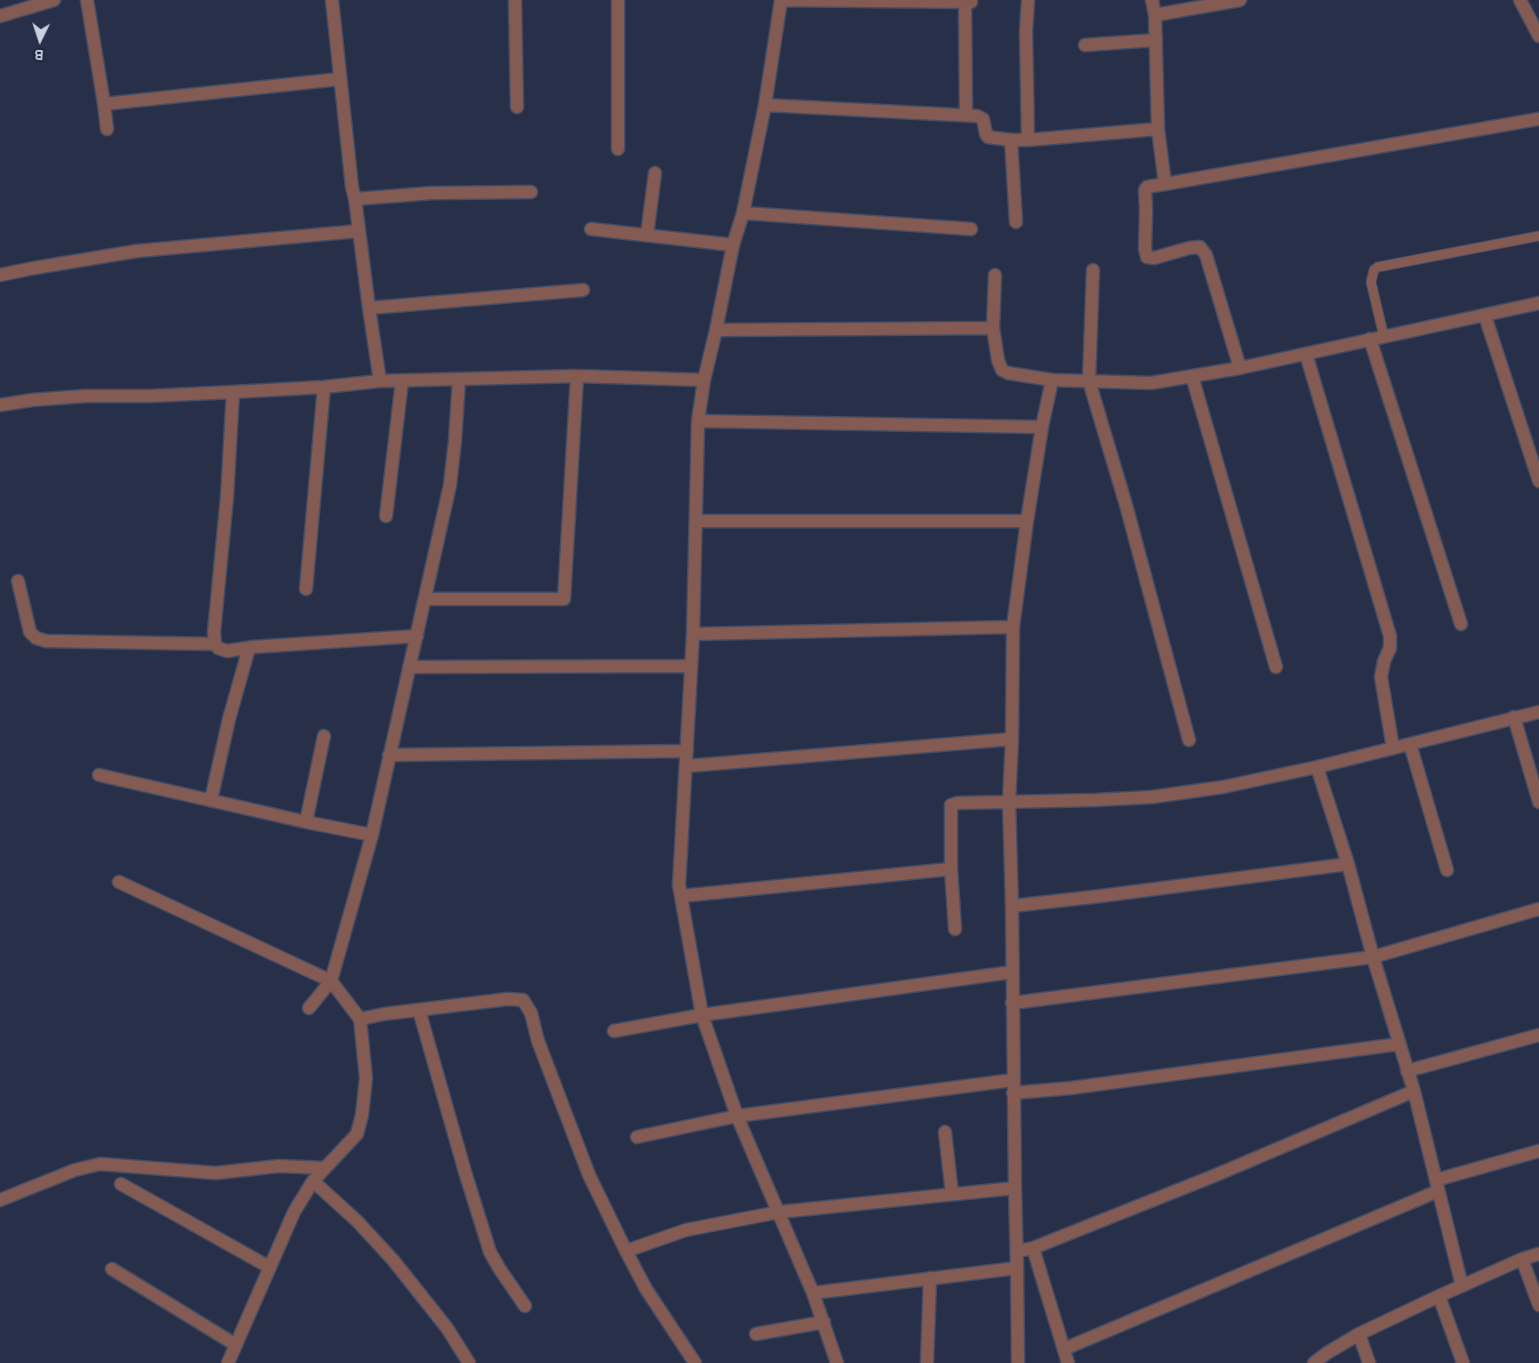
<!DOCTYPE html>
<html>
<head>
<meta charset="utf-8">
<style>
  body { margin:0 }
  #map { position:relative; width:1539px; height:1363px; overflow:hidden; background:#273048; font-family:Manrope,sans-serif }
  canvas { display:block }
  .north { position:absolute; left:15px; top:15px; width:50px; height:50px; -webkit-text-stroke:4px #1d263d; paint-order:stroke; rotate:184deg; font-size:14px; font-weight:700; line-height:20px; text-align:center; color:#cbd1e1 }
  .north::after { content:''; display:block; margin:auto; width:18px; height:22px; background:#cbd1e1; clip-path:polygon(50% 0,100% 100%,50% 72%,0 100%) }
</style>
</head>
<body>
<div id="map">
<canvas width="1539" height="1363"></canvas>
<div class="north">B</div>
</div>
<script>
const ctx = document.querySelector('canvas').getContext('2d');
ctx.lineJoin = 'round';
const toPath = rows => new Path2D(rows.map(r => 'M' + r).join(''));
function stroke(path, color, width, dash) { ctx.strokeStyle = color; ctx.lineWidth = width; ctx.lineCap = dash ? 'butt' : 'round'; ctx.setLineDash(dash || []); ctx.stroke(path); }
const lane = toPath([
  [1384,337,1371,282,1374,270,1378,267,1539,236]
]);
const street = toPath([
  [87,0,104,104,107,129],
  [332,0,352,187,355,199,369,308,380,381],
  [515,0,517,107],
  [618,0,618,149],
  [1152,0,1155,15,1158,129,1165,184,1147,187,1145,190,1146,210,1145,249,1147,257,1154,258,1189,248,1200,247,1206,255,1240,368],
  [1520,0,1539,36],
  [965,2,966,115],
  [1155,15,1240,0],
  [0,16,54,0],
  [1085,45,1156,40],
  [104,104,340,79],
  [765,105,977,116,983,119,986,134,988,137,1011,140,1028,140,1158,129],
  [1011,140,1016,222],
  [1028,140,1026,32,1028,0],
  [1165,184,1539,119],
  [355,199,432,193,531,192],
  [743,213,971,229],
  [591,229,733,245],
  [647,235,655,173],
  [1093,270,1089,381,1126,505,1189,740],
  [0,275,34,268,137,251,359,231],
  [369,308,583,290],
  [1485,316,1539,481],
  [993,328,995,275],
  [716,330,993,328,998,360,1002,370,1008,373,1052,380,1151,383,1240,368,1539,303],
  [1370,339,1461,624],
  [1306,354,1390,636,1390,648,1384,661,1381,677,1393,748],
  [1192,376,1276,667],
  [233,392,227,497,214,632,215,644,218,648,227,651,253,647,417,636],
  [0,405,32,400,85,396,150,396,233,392,324,387,380,381,577,376,704,380],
  [698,421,1042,427],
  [386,516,402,381],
  [696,521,1027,521],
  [18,581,30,632,36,638,46,641,215,644],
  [306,589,324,387],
  [425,599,564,599,577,376],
  [693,634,1013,627],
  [409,667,691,666],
  [1514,717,1539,802],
  [1410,744,1447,870],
  [389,755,687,751],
  [687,766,1012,739],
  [1317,767,1348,864,1373,957,1414,1091,1462,1286],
  [99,775,306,822,372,835],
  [211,800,229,719,249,648],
  [306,822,324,736],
  [119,882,331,981,360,1019,384,1014,508,999,523,1000,531,1013,538,1041,589,1175,626,1251,646,1289,695,1363],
  [681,896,951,869],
  [1012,906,1101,896,1348,864],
  [955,929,951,869,951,805,957,803,1096,800,1152,797,1223,787,1317,767,1539,712],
  [1012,1003,1373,957,1539,909],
  [309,1008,331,981,372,835,450,485,455,441,459,379],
  [419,1010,465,1172,490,1252,499,1268,525,1306],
  [614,1031,702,1015,1012,972],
  [1407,1071,1539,1035],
  [1013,1093,1071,1088,1399,1044],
  [945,1132,952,1194],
  [637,1137,737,1116,1013,1080],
  [1436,1180,1539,1151],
  [313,1181,357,1221,393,1260,447,1328,469,1363],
  [121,1184,269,1267],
  [0,1200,75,1170,100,1164,216,1173,279,1166,324,1168],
  [1033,1248,1068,1363],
  [626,1251,686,1230,779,1212,1015,1188],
  [1018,1251,1033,1248,1216,1175,1414,1091],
  [1522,1259,1539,1305],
  [1017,1268,1018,1363],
  [112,1269,236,1345],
  [813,1293,1017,1268,1015,1188,1012,906,1009,802,1012,739,1013,627,1027,521,1042,427,1052,380],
  [1439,1296,1463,1363],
  [756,1334,824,1322],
  [1359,1334,1369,1363],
  [1064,1349,1438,1191],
  [228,1363,294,1212,313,1181,357,1134,362,1115,366,1078,360,1019],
  [837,1363,813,1293,737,1116,702,1015,679,885,693,634,698,421,704,380,716,330,733,245,743,213,765,105,781,0,971,2],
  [927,1363,930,1278],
  [1314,1363,1327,1353,1359,1334,1439,1296,1522,1259,1539,1254]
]);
stroke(lane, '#454d64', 11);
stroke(street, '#454d64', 15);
stroke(lane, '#845b52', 9);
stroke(street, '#845b52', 12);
</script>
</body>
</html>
